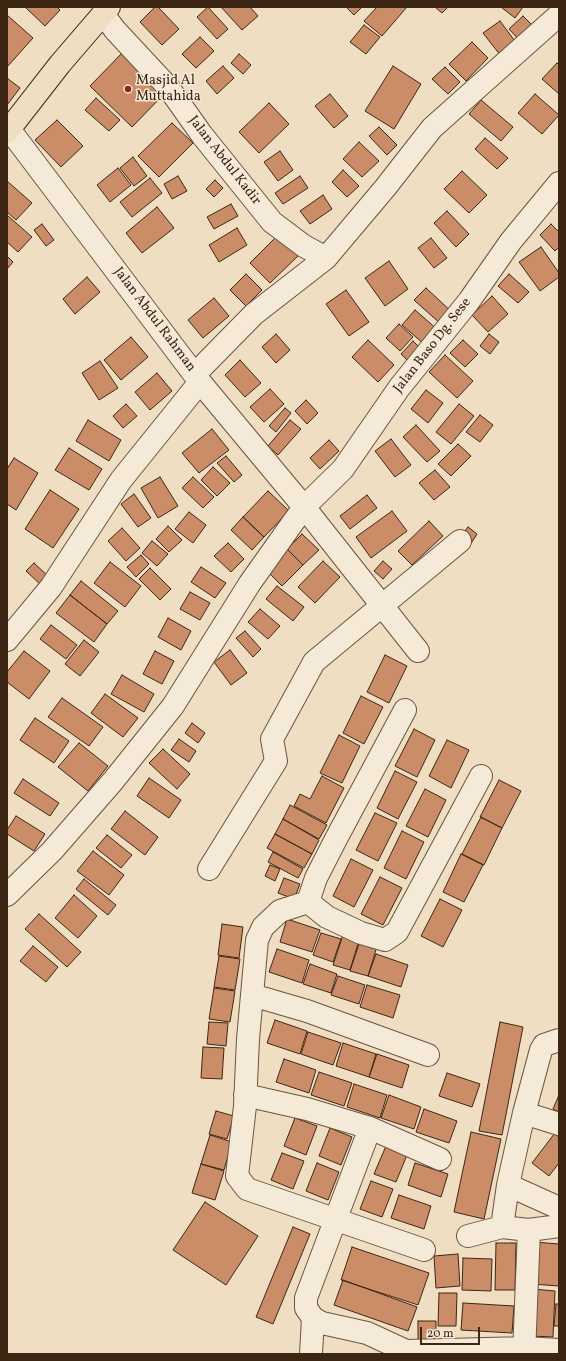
<!DOCTYPE html>
<html>
<head>
<meta charset="utf-8">
<style>
  body { margin:0 }
  #map { position:relative; width:566px; height:1361px; overflow:hidden; background:#efdec1; font-family:Vollkorn,serif }
  canvas { display:block }
  .frame { position:absolute; inset:0; border:8px solid #3e2615; pointer-events:none }
  .scale { position:absolute; left:420px; top:1327px; width:60px; height:18px; box-sizing:border-box; border:2px solid #3e2615; border-top:0; padding-left:5px; font-size:12px; line-height:14px; white-space:nowrap; color:#3e2615; -webkit-text-stroke:3px #f5ead7; paint-order:stroke }
</style>
</head>
<body>
<div id="map">
<canvas width="566" height="1361"></canvas>
<div class="frame"></div>
<div class="scale">20 m</div>
</div>
<script>
const ctx = document.querySelector('canvas').getContext('2d');
ctx.lineJoin = 'round';
function paint(path, color) { ctx.fillStyle = color; ctx.fill(path, 'evenodd'); }
const toPath = rows => new Path2D(rows.map(r => 'M' + r).join(''));
function stroke(path, color, width, dash) { ctx.strokeStyle = color; ctx.lineWidth = width; ctx.lineCap = dash ? 'butt' : 'round'; ctx.setLineDash(dash || []); ctx.stroke(path); }
function drawText(font, color, halo, rows, align = 'center') {
  ctx.font = font + ' Vollkorn,serif'; ctx.lineWidth = 3; ctx.setLineDash([]); ctx.textBaseline = 'middle'; ctx.strokeStyle = halo; ctx.fillStyle = color; for (const [text, x, y, turn = 0] of rows) {
    ctx.save(); ctx.translate(x, y); ctx.rotate((+turn || 0) * Math.PI / 180); ctx.textAlign = isNaN(turn) ? turn : align; if (halo) ctx.strokeText(text, 0, 0); ctx.fillText(text, 0, 0); ctx.restore();
  }
}
const building = toPath([
  [25,7,57,7,60,10,45,26,25,7],
  [155,7,158,7,179,29,162,45,140,22,155,7],
  [208,7,228,29,217,39,197,17,208,7],
  [221,7,250,7,258,16,242,30,221,7],
  [346,7,362,7,354,15,346,7],
  [377,7,407,7,382,36,364,21,377,7],
  [435,7,448,7,442,13,435,7],
  [501,7,523,7,515,18,501,7],
  [7,15,33,38,7,67,7,15],
  [523,16,535,28,520,41,509,29,523,16],
  [500,21,517,44,501,56,483,33,500,21],
  [364,25,380,37,366,54,350,42,364,25],
  [200,37,214,51,196,68,182,54,200,37],
  [472,42,488,58,466,81,449,64,472,42],
  [125,50,167,91,132,127,90,86,125,50],
  [239,54,251,65,243,74,231,63,239,54],
  [557,63,559,65,559,94,542,79,557,63],
  [223,66,234,78,217,94,206,81,223,66],
  [393,66,421,84,394,129,365,111,393,66],
  [445,67,460,82,448,94,432,79,445,67],
  [7,78,20,88,7,105,7,78],
  [330,94,348,116,334,128,315,106,330,94],
  [535,94,559,115,542,134,518,113,535,94],
  [96,98,120,120,109,131,85,110,96,98],
  [481,100,513,127,501,141,469,114,481,100],
  [269,103,289,124,259,153,239,132,269,103],
  [57,120,83,146,61,167,35,140,57,120],
  [172,123,193,143,159,177,138,156,172,123],
  [379,127,397,145,387,155,369,136,379,127],
  [485,138,508,158,497,169,475,149,485,138],
  [359,142,379,161,362,177,343,159,359,142],
  [280,151,293,170,278,181,264,162,280,151],
  [133,157,147,176,134,186,120,168,133,157],
  [118,168,131,185,110,202,97,185,118,168],
  [343,170,359,186,347,197,332,182,343,170],
  [462,171,487,195,469,213,444,189,462,171],
  [178,176,187,191,172,199,164,184,178,176],
  [300,176,308,188,283,204,275,193,300,176],
  [150,178,162,193,132,217,120,202,150,178],
  [215,180,223,188,214,197,206,189,215,180],
  [7,181,32,203,16,220,7,212,7,181],
  [323,195,332,209,310,224,300,211,323,195],
  [231,204,238,216,214,229,207,217,231,204],
  [157,207,174,228,142,253,126,233,157,207],
  [447,211,469,234,456,247,434,223,447,211],
  [7,215,32,237,18,252,7,242,7,215],
  [42,224,54,240,46,246,34,230,42,224],
  [551,224,559,232,559,247,555,251,540,235,551,224],
  [237,228,247,245,219,262,209,245,237,228],
  [278,235,298,256,270,283,250,263,278,235],
  [431,238,447,258,434,268,418,248,431,238],
  [541,247,559,273,559,277,540,291,519,262,541,247],
  [7,256,13,262,7,269,7,256],
  [389,261,408,289,385,306,365,278,389,261],
  [246,274,262,290,246,306,230,290,246,274],
  [509,274,529,292,518,303,498,286,509,274],
  [87,277,100,292,75,314,63,299,87,277],
  [426,288,453,313,442,325,414,300,426,288],
  [346,290,369,322,349,336,326,304,346,290],
  [492,296,508,314,488,332,472,315,492,296],
  [214,298,229,316,203,338,188,320,214,298],
  [415,310,438,330,425,345,402,325,415,310],
  [399,324,413,337,400,351,386,338,399,324],
  [276,334,290,350,276,363,262,347,276,334],
  [489,334,499,342,490,354,480,346,489,334],
  [131,337,148,357,121,380,104,360,131,337],
  [368,340,394,365,378,382,352,357,368,340],
  [463,340,478,354,465,367,450,353,463,340],
  [413,341,420,348,408,361,401,354,413,341],
  [445,355,473,381,457,398,429,372,445,355],
  [240,360,261,383,245,397,225,375,240,360],
  [100,361,118,388,99,400,82,373,100,361],
  [157,373,172,391,150,410,135,392,157,373],
  [270,389,284,404,264,422,250,407,270,389],
  [426,390,443,403,428,423,411,409,426,390],
  [306,400,318,413,307,424,295,411,306,400],
  [126,404,137,416,123,428,113,416,126,404],
  [459,404,474,416,451,444,436,432,459,404],
  [285,408,291,413,276,432,269,426,285,408],
  [480,415,493,425,480,442,466,432,480,415],
  [88,420,121,440,109,461,76,441,88,420],
  [290,420,301,429,278,455,268,446,290,420],
  [416,425,440,451,427,462,403,437,416,425],
  [212,429,229,450,199,473,182,453,212,429],
  [391,439,411,465,395,477,375,451,391,439],
  [329,440,339,451,320,469,310,458,329,440],
  [458,444,471,456,451,476,438,464,458,444],
  [69,448,102,469,89,490,55,470,69,448],
  [226,456,242,475,234,482,217,463,226,456],
  [14,458,38,473,16,510,7,504,7,469,14,458],
  [213,467,230,483,217,496,201,480,213,467],
  [435,470,450,487,434,500,419,483,435,470],
  [160,477,178,506,158,518,141,488,160,477],
  [193,477,214,497,203,508,182,488,193,477],
  [50,490,79,509,53,548,25,529,50,490],
  [268,491,289,511,264,537,243,517,268,491],
  [134,494,151,518,138,527,121,504,134,494],
  [367,495,377,508,350,529,340,516,367,495],
  [392,511,407,531,371,558,356,537,392,511],
  [189,512,206,525,193,543,175,529,189,512],
  [243,517,264,537,252,550,231,530,243,517],
  [429,521,443,536,412,565,398,551,429,521],
  [168,526,182,540,169,552,156,539,168,526],
  [468,527,477,534,470,545,460,538,468,527],
  [122,528,140,548,126,561,108,541,122,528],
  [302,534,319,550,303,565,287,549,302,534],
  [152,541,168,554,157,566,142,553,152,541],
  [228,543,244,559,231,572,214,556,228,543],
  [287,549,303,565,282,586,266,570,287,549],
  [141,555,149,564,136,577,127,567,141,555],
  [323,561,340,577,315,603,298,587,323,561],
  [383,561,392,569,383,579,374,571,383,561],
  [110,562,141,586,125,607,94,583,110,562],
  [34,563,49,577,41,585,26,571,34,563],
  [201,567,226,583,215,598,191,582,201,567],
  [150,568,171,589,160,600,139,579,150,568],
  [81,581,118,611,107,624,70,595,81,581],
  [277,586,304,607,293,621,266,599,277,586],
  [190,592,210,603,200,620,180,609,190,592],
  [70,595,107,624,94,642,56,613,70,595],
  [260,609,280,626,268,639,248,622,260,609],
  [168,618,191,631,181,650,158,637,168,618],
  [51,625,77,645,66,659,40,639,51,625],
  [245,631,261,649,253,657,236,638,245,631],
  [84,640,99,652,80,676,65,664,84,640],
  [230,650,247,673,231,685,214,662,230,650],
  [24,651,50,671,29,699,7,682,7,672,24,651],
  [155,651,174,661,162,684,143,674,155,651],
  [385,655,407,666,389,703,367,692,385,655],
  [122,675,154,694,144,712,111,694,122,675],
  [105,694,138,718,123,737,91,713,105,694],
  [361,696,383,707,364,744,343,733,361,696],
  [62,698,103,727,89,746,48,717,62,698],
  [35,718,69,741,54,763,20,740,35,718],
  [192,723,205,733,198,743,185,733,192,723],
  [414,729,435,740,417,777,395,766,414,729],
  [339,735,360,746,342,783,320,773,339,735],
  [179,739,196,751,189,762,171,750,179,739],
  [447,740,469,750,451,788,429,776,447,740],
  [79,743,108,766,88,791,58,767,79,743],
  [163,749,190,774,177,789,149,763,163,749],
  [395,771,417,782,398,819,377,808,395,771],
  [322,776,344,788,326,823,294,806,300,794,310,799,322,776],
  [149,778,181,800,169,818,137,796,149,778],
  [23,779,59,803,50,816,14,793,23,779],
  [499,780,521,791,502,828,480,817,499,780],
  [425,789,446,800,428,837,406,826,425,789],
  [290,805,327,825,319,839,283,819,290,805],
  [125,811,158,837,145,855,111,829,125,811],
  [375,813,397,823,378,861,356,850,375,813],
  [16,816,45,834,34,851,7,834,7,830,16,816],
  [481,817,502,828,484,865,462,854,481,817],
  [283,819,319,840,312,854,275,834,283,819],
  [402,831,424,842,406,879,384,868,402,831],
  [275,834,312,854,304,868,267,848,275,834],
  [107,835,132,855,121,868,96,848,107,835],
  [93,851,124,875,109,895,77,871,93,851],
  [273,852,303,869,298,878,268,862,273,852],
  [461,854,483,865,464,902,443,892,461,854],
  [351,859,373,870,354,907,333,896,351,859],
  [270,865,280,869,275,881,265,876,270,865],
  [380,877,402,888,383,925,361,914,380,877],
  [284,878,300,884,294,899,278,893,284,878],
  [84,879,116,905,108,915,76,889,84,879],
  [74,895,97,916,78,938,55,918,74,895],
  [440,899,462,910,443,947,421,936,440,899],
  [39,914,81,952,67,967,25,929,39,914],
  [287,919,320,930,312,952,280,942,287,919],
  [222,924,243,927,239,958,218,955,222,924],
  [344,932,360,937,350,970,333,965,344,932],
  [321,933,341,939,333,962,313,955,321,933],
  [361,938,378,943,368,976,350,971,361,938],
  [33,946,58,967,46,982,20,961,33,946],
  [277,949,309,960,302,983,269,972,277,949],
  [376,954,408,965,401,987,368,976,376,954],
  [219,956,240,959,235,990,214,987,219,956],
  [310,964,337,974,331,993,303,984,310,964],
  [338,976,365,985,359,1004,331,995,338,976],
  [367,985,400,995,393,1018,360,1007,367,985],
  [214,988,235,991,230,1022,209,1019,214,988],
  [275,1020,307,1031,300,1054,267,1043,275,1020],
  [209,1022,228,1023,226,1046,207,1044,209,1022],
  [500,1022,523,1027,502,1135,479,1131,500,1022],
  [308,1032,341,1043,333,1065,301,1054,308,1032],
  [343,1043,376,1054,369,1077,336,1066,343,1043],
  [203,1047,224,1048,222,1079,201,1078,203,1047],
  [377,1054,409,1065,402,1088,369,1077,377,1054],
  [284,1059,316,1070,309,1093,276,1082,284,1059],
  [319,1072,352,1083,344,1106,311,1095,319,1072],
  [447,1073,480,1084,472,1107,439,1096,447,1073],
  [354,1084,387,1095,380,1118,347,1107,354,1084],
  [389,1095,421,1107,414,1129,381,1118,389,1095],
  [559,1095,559,1112,553,1109,559,1095],
  [424,1109,457,1121,449,1143,416,1132,424,1109],
  [216,1111,234,1116,227,1139,209,1134,216,1111],
  [295,1118,317,1126,306,1155,284,1146,295,1118],
  [330,1128,352,1137,341,1165,319,1156,330,1128],
  [558,1129,559,1163,549,1176,532,1163,558,1129],
  [471,1132,501,1139,484,1219,454,1212,471,1132],
  [210,1135,232,1142,224,1170,201,1164,210,1135],
  [386,1146,407,1155,396,1182,374,1174,386,1146],
  [282,1153,304,1161,293,1189,271,1180,282,1153],
  [317,1163,339,1172,328,1200,306,1191,317,1163],
  [415,1163,448,1174,441,1197,408,1185,415,1163],
  [201,1164,224,1171,215,1200,192,1193,201,1164],
  [371,1181,393,1189,382,1217,360,1209,371,1181],
  [399,1195,431,1206,424,1229,391,1218,399,1195],
  [205,1202,258,1236,226,1285,173,1250,205,1202],
  [293,1227,310,1234,273,1324,256,1317,293,1227],
  [534,1242,559,1244,559,1286,532,1284,534,1242],
  [496,1243,516,1243,515,1290,495,1290,496,1243],
  [352,1247,429,1273,418,1305,341,1280,352,1247],
  [458,1254,460,1286,436,1288,434,1256,458,1254],
  [463,1258,492,1259,491,1291,462,1290,463,1258],
  [343,1280,417,1307,408,1331,334,1305,343,1280],
  [533,1289,555,1291,553,1337,530,1336,533,1289],
  [439,1293,457,1293,456,1326,438,1326,439,1293],
  [463,1303,514,1306,512,1333,461,1330,463,1303],
  [556,1304,559,1304,559,1326,554,1326,556,1304],
  [418,1321,436,1321,436,1342,418,1342,418,1321]
]);
paint(building, '#cb8d68');
stroke(building, '#3e2615', 1);
const minor = toPath([
  [103,14,115,30,168,87,202,135,272,222,304,246,326,258],
  [9,129,200,382,304,507,418,651],
  [195,374,254,314,326,258,385,188,432,128,559,15],
  [7,640,51,587,121,480,200,382],
  [405,710,337,837,316,878,308,902,280,911,263,927,257,940,248,1039,245,1106,237,1176,247,1189,424,1250],
  [209,869,276,761,272,739,314,662,460,541],
  [7,895,52,851,113,781,173,706,250,583,304,507,343,469,399,388,469,301,511,241,559,183],
  [308,902,327,917,361,933,385,940,397,932,481,776],
  [252,995,307,1011,428,1055],
  [559,1040,544,1045,541,1050,524,1113,559,1124],
  [245,1095,307,1109,370,1128,440,1159],
  [524,1113,508,1185,559,1208],
  [370,1128,306,1298,306,1308,313,1318,322,1323,367,1333,406,1351],
  [508,1185,502,1227,529,1230,559,1226],
  [468,1236,502,1227],
  [311,1354,313,1318],
  [405,1354,406,1351,525,1348,559,1350],
  [524,1354,529,1230]
]);
const major = toPath([
  [7,132,60,64,109,7]
]);
stroke(minor, '#6a5440', 24);
stroke(major, '#3e2615', 24);
stroke(minor, '#f5ead7', 22);
stroke(major, '#efdec1', 22);
for (const [x, y, r, color] of [
  [128,89,4,"#8f2418"]
]) { const dot = new Path2D(); dot.arc(x, y, r, 0, 2 * Math.PI); ctx.fillStyle = color; ctx.fill(dot); stroke(dot, '#f5ead7', 1.5); }
drawText('14px', '#3e2615', '#f5ead7', [
  ["Masjid Al",136,81],
  ["Muttahida",136,97]
], 'left');
drawText('14px', '#3e2615', '#f5ead7', [
  ["Jalan Abdul Kadir",224,161,52],
  ["Jalan Abdul Rahman",154,320,53],
  ["Jalan Baso Dg. Sese",433,346,-52]
]);
</script>
</body>
</html>
